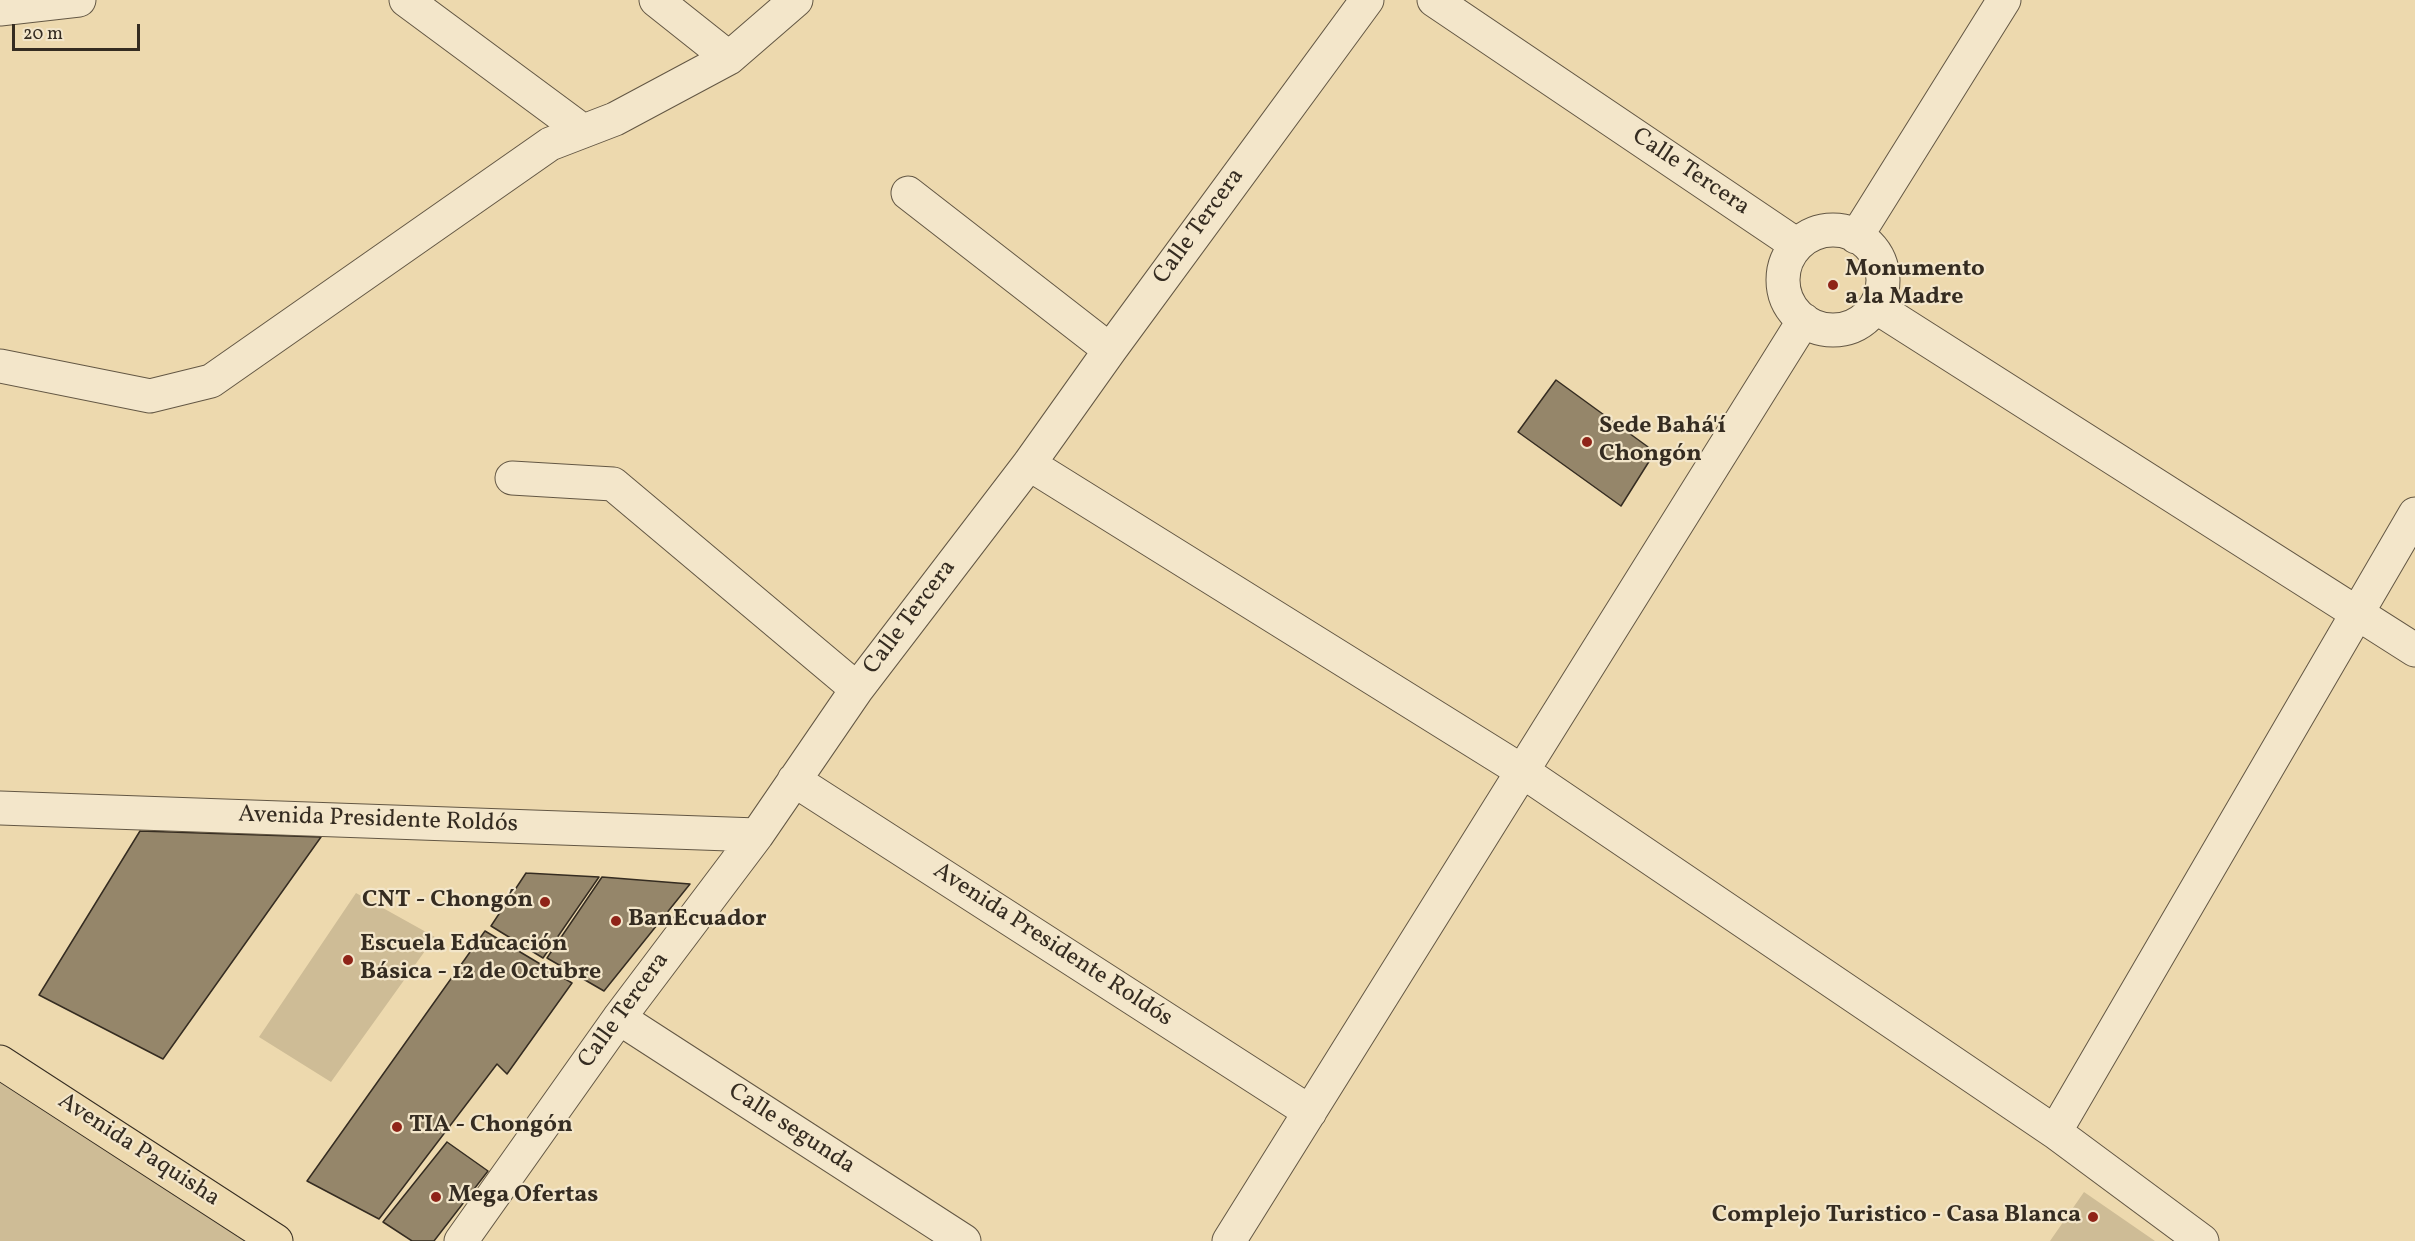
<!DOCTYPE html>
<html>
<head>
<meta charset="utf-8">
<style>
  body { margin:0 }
  #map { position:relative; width:2415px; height:1241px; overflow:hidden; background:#edd9ae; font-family:Vollkorn,serif }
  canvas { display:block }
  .scale { position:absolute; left:12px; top:24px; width:128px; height:27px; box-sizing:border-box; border:3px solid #352c21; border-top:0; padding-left:8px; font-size:18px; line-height:21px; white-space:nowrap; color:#352c21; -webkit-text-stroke:4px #f3e6ca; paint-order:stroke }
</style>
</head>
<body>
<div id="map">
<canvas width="2415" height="1241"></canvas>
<div class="scale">20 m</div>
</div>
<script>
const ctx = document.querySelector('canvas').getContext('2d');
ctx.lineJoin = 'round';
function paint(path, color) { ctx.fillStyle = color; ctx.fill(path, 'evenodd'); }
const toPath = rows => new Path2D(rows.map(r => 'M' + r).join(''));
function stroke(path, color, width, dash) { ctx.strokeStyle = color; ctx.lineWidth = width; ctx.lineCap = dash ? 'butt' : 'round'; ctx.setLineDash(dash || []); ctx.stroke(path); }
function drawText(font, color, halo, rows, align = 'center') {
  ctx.font = font + ' Vollkorn,serif'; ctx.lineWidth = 4.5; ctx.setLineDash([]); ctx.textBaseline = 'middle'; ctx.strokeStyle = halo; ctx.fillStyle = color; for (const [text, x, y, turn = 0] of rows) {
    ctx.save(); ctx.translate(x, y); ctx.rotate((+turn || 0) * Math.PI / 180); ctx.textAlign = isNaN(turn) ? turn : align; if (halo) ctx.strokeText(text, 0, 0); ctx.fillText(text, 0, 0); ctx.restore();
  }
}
paint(toPath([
  [356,893,435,937,331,1082,259,1037],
  [0,1078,251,1241,0,1241],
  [2084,1192,2155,1241,2050,1241]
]), '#cebc96');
const building = toPath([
  [1556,380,1655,452,1621,506,1518,432,1556,380],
  [140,831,321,837,163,1059,39,995,140,831],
  [526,873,599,877,543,958,491,926,526,873],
  [602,877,690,884,604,991,547,958,602,877],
  [485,931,572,983,507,1074,497,1064,379,1219,307,1181,485,931],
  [447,1142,488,1171,434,1241,412,1241,383,1222,447,1142]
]);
paint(building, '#95866a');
stroke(building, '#352c21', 1.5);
const minor = toPath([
  [406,0,583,131],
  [656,0,729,58],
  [1434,0,1797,245],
  [0,9,79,0],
  [908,193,1110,350],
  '1783 280a50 50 0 1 1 100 0a50 50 0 1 1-100 0Z',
  [1856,237,2004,0],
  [1876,307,2415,650],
  [0,366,150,396,211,381,550,144,615,119,729,58,796,0],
  [1029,464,1522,771,2055,1132,2202,1241],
  [512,478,613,484,857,689],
  [794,780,1310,1112],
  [0,808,757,835],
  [619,1018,964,1241],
  [2055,1132,2415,514],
  [461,1241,619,1018,757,835,857,689,1029,464,1110,350,1367,0],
  [1229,1241,1804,320]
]);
const major = toPath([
  [0,1062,276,1241]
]);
stroke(minor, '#635744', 35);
stroke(major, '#352c21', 35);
stroke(minor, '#f3e6ca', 33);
stroke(major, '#edd9ae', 33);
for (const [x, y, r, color] of [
  [1833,285,6,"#8f2418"],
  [1587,442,6,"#8f2418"],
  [545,902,6,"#8f2418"],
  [616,921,6,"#8f2418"],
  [348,960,6,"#8f2418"],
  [397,1127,6,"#8f2418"],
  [436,1197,6,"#8f2418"],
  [2093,1217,6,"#8f2418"]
]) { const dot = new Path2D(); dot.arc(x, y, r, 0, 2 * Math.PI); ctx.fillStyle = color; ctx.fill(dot); stroke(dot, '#f3e6ca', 2); }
drawText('24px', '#352c21', '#f3e6ca', [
  ["Calle Tercera",1690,173,34],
  ["Calle Tercera",1200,227,-54],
  ["Calle Tercera",911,618,-53],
  ["Avenida Presidente Roldós",378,821,2],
  ["Avenida Presidente Roldós",1052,946,33],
  ["Calle Tercera",625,1011,-54],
  ["Calle segunda",791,1130,33],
  ["Avenida Paquisha",138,1151,33]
]);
drawText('bold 24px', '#352c21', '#f3e6ca', [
  ["Monumento",1845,271],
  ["a la Madre",1845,299],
  ["Sede Bahá'í",1599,428],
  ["Chongón",1599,456],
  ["CNT - Chongón",533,902,"right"],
  ["BanEcuador",628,921],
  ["Escuela Educación",360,946],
  ["Básica - 12 de Octubre",360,974],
  ["TIA - Chongón",409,1127],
  ["Mega Ofertas",448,1197],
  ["Complejo Turistico - Casa Blanca",2081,1217,"right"]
], 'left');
</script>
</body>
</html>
